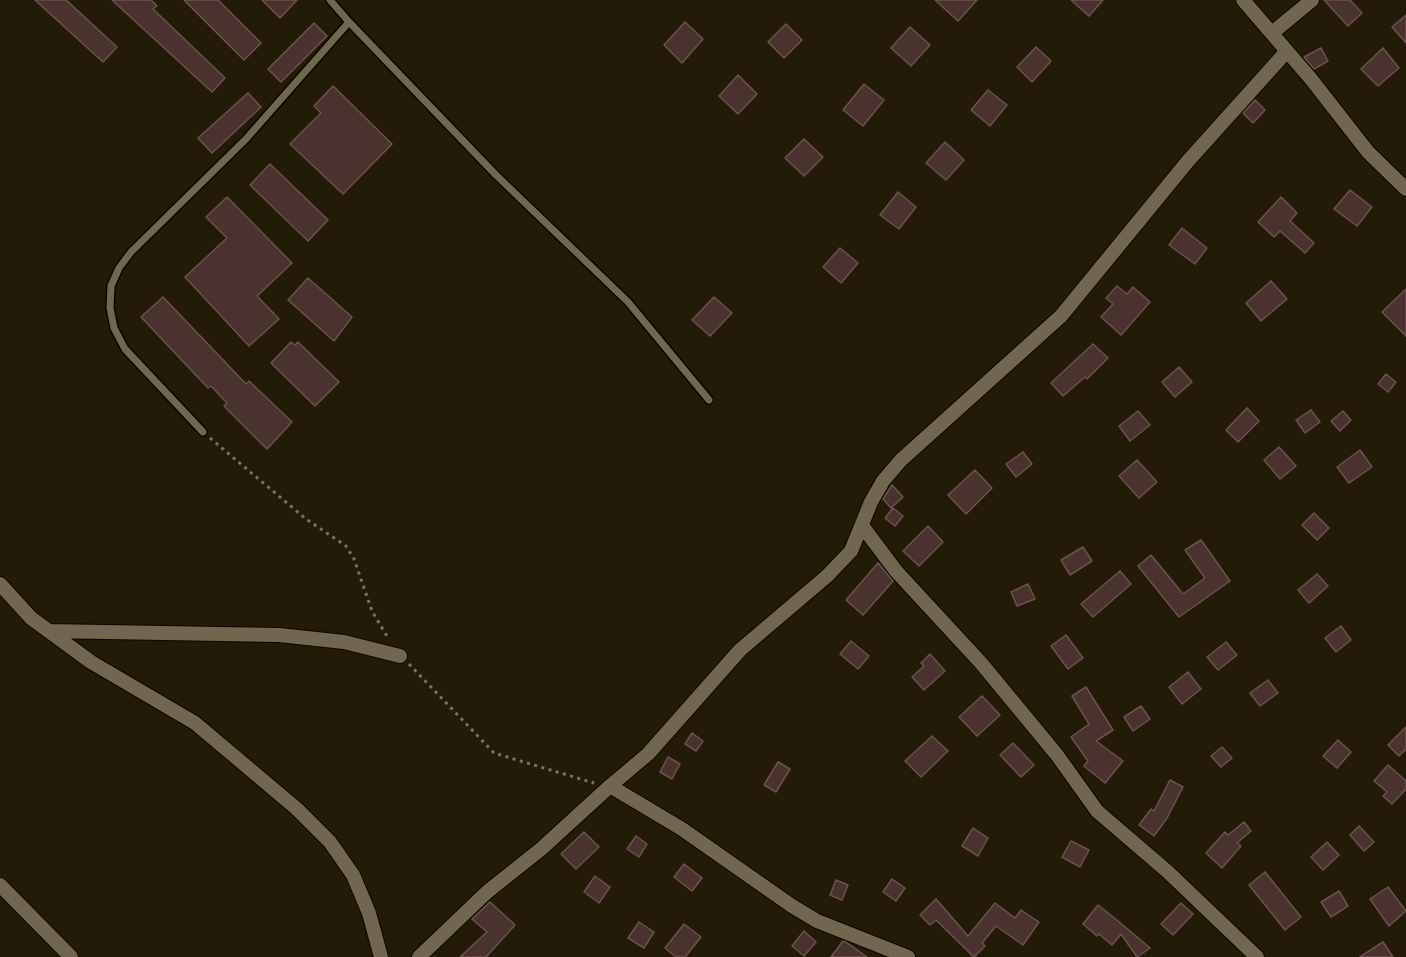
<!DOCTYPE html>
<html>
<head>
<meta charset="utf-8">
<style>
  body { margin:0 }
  canvas { display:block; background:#231b07 }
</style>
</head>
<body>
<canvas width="1406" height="957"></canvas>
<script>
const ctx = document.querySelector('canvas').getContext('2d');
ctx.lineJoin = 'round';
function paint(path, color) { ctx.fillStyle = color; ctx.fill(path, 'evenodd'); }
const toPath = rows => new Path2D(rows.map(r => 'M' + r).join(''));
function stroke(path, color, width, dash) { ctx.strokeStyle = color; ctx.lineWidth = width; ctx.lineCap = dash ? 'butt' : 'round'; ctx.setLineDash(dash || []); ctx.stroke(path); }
const building = toPath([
  [35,0,66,0,117,47,103,62,35,0],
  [112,0,151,0,157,6,153,9,225,78,212,92,112,0],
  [184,0,218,0,261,43,244,60,184,0],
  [262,0,297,0,280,18,262,0],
  [935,0,977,0,958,21,935,0],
  [1071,0,1103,0,1089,16,1071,0],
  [1324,0,1350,0,1362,13,1348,26,1324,0],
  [1406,15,1406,43,1392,27,1406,15],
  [685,22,703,39,682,63,664,45,685,22],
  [314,23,327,36,281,82,268,69,314,23],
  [786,24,802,40,784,58,768,42,786,24],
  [910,27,930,45,911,66,891,48,910,27],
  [1036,47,1051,61,1032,82,1017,67,1036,47],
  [1321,48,1328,61,1314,69,1304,57,1321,48],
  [1383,48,1399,68,1378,86,1361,69,1383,48],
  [738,75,757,94,738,114,719,96,738,75],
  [864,84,884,100,863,126,843,110,864,84],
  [333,86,392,144,343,194,290,144,321,113,314,106,333,86],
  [988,90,1007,105,990,126,971,110,988,90],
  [248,93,261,107,212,153,198,138,248,93],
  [1255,100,1265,110,1253,123,1243,113,1255,100],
  [804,139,823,157,804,176,785,158,804,139],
  [945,142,964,160,946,180,926,163,945,142],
  [270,164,328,220,308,241,250,185,270,164],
  [1350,190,1372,207,1357,226,1334,209,1350,190],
  [898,192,916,207,899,229,880,215,898,192],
  [227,197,292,263,257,296,279,319,249,346,185,277,227,238,206,217,227,197],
  [1281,197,1297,213,1290,221,1314,243,1305,253,1280,231,1274,237,1258,222,1281,197],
  [1182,228,1207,248,1195,264,1169,245,1182,228],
  [840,248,858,263,841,283,823,267,840,248],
  [308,278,352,317,334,341,288,300,308,278],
  [1271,281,1287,299,1261,321,1246,303,1271,281],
  [1117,286,1127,294,1133,287,1150,302,1121,335,1101,317,1113,304,1106,298,1117,286],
  [1406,289,1406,336,1382,312,1406,289],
  [163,297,246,384,249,381,292,422,267,449,224,406,227,403,211,386,208,388,141,317,163,297],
  [714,297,732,313,710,336,692,320,714,297],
  [291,342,295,345,298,342,339,382,315,406,271,363,291,342],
  [1093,344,1108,358,1087,379,1085,377,1063,396,1051,383,1093,344],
  [1179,367,1192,382,1175,397,1162,382,1179,367],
  [1386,374,1396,382,1388,392,1378,384,1386,374],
  [1247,408,1259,421,1238,442,1226,430,1247,408],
  [1311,410,1320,422,1305,433,1296,420,1311,410],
  [1138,411,1150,425,1130,441,1119,426,1138,411],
  [1343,411,1351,420,1340,431,1331,421,1343,411],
  [1279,447,1296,466,1280,479,1264,460,1279,447],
  [1360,450,1372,467,1349,483,1337,467,1360,450],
  [1023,452,1032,464,1016,477,1006,464,1023,452],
  [1137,460,1157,482,1139,498,1119,476,1137,460],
  [975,470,992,488,966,514,948,495,975,470],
  [892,485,903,497,891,508,883,499,892,485],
  [893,508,903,516,895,526,885,518,893,508],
  [1314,513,1329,528,1317,540,1302,525,1314,513],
  [928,526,943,542,919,566,903,551,928,526],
  [1201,540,1230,581,1179,617,1138,566,1151,555,1183,594,1205,578,1185,550,1201,540],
  [1083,547,1092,561,1070,575,1061,560,1083,547],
  [878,563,893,581,863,615,846,600,878,563],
  [1120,571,1131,584,1093,617,1081,604,1120,571],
  [1317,574,1328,586,1309,603,1298,590,1317,574],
  [1028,584,1035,599,1017,606,1011,592,1028,584],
  [1341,626,1351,640,1336,652,1325,638,1341,626],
  [1066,635,1083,658,1068,669,1051,646,1066,635],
  [851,641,869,656,858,669,840,654,851,641],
  [1226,642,1237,655,1218,670,1207,657,1226,642],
  [930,654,945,671,924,690,912,677,924,666,921,663,930,654],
  [1188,672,1201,689,1182,704,1169,687,1188,672],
  [1268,680,1278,693,1260,706,1250,693,1268,680],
  [1086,687,1113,730,1096,741,1123,761,1105,783,1084,766,1088,761,1071,737,1089,724,1072,696,1086,687],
  [982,696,1000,715,977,736,959,717,982,696],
  [1141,706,1150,719,1133,731,1124,717,1141,706],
  [1406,727,1406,749,1399,756,1388,745,1406,727],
  [692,733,703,741,696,751,685,744,692,733],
  [932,736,948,751,921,777,905,761,932,736],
  [1338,740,1351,752,1337,768,1323,756,1338,740],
  [1013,743,1034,765,1021,777,1000,755,1013,743],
  [1222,747,1232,758,1221,767,1211,756,1222,747],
  [668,757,680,764,672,779,660,772,668,757],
  [778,762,790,769,776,792,764,785,778,762],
  [1388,765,1406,781,1406,789,1392,804,1383,796,1387,792,1374,781,1388,765],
  [1170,780,1183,787,1167,818,1154,836,1139,825,1151,809,1154,811,1170,780],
  [1244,822,1251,831,1237,843,1241,846,1222,868,1206,853,1225,832,1228,835,1244,822],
  [1359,826,1374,842,1364,851,1350,835,1359,826],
  [973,828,988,838,978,856,962,846,973,828],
  [584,832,599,847,576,869,561,854,584,832],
  [636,836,647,844,639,857,627,849,636,836],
  [1071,841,1089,850,1080,867,1062,857,1071,841],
  [1327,842,1339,855,1323,870,1311,857,1327,842],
  [684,864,702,878,692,891,674,877,684,864],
  [1265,872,1301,917,1285,930,1249,885,1265,872],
  [595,876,610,887,599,903,584,892,595,876],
  [892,879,905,888,896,901,883,892,892,879],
  [836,880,848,885,842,900,830,895,836,880],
  [1388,887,1406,911,1389,926,1370,899,1388,887],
  [1339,891,1348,906,1331,917,1321,902,1339,891],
  [936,899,968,936,995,903,1015,918,1021,910,1039,922,1023,945,996,926,982,943,985,946,974,957,936,920,930,925,920,915,936,899],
  [490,902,515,925,486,957,460,957,487,932,472,919,490,902],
  [1181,903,1193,914,1173,935,1161,924,1181,903],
  [1098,905,1118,921,1150,948,1137,957,1121,934,1112,945,1099,934,1097,936,1083,924,1098,905],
  [639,922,654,932,644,948,628,938,639,922],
  [684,924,701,937,685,957,676,957,665,948,684,924],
  [804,931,816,942,804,956,792,946,804,931],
  [843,941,846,942,867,957,831,957,843,941],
  [1383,942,1393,957,1360,957,1383,942]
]);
paint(building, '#4a322f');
stroke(building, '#6c524e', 1.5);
const service = toPath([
  [349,22,496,175,628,302,709,400],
  [203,432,125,349,114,328,110,308,111,286,119,268,131,252,246,139,349,22,330,0]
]);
const minor = toPath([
  [1243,0,1311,79,1368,152,1406,189],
  [1272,33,1312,0],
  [863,527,896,571,981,663,1057,755,1097,811,1168,872,1257,957],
  [0,584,31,618,91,662,195,723,297,809,330,842,353,875,369,913,381,957],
  [48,631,279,635,344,642,400,656],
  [610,786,648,754,740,650,827,576,851,551,871,502,883,481,901,460,1061,316,1188,161,1287,51],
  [0,885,71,957],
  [419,957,487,892,541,849,610,786,682,829,792,906,817,921,908,957]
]);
stroke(service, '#0c0600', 10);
stroke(minor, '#0c0600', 16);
stroke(toPath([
  [210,438,306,519,346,546,354,559,372,611,388,638],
  [409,664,494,753,594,783]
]), '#7a7463', 3, [3, 4.5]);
stroke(service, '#716751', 7);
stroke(minor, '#716751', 14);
</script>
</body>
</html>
